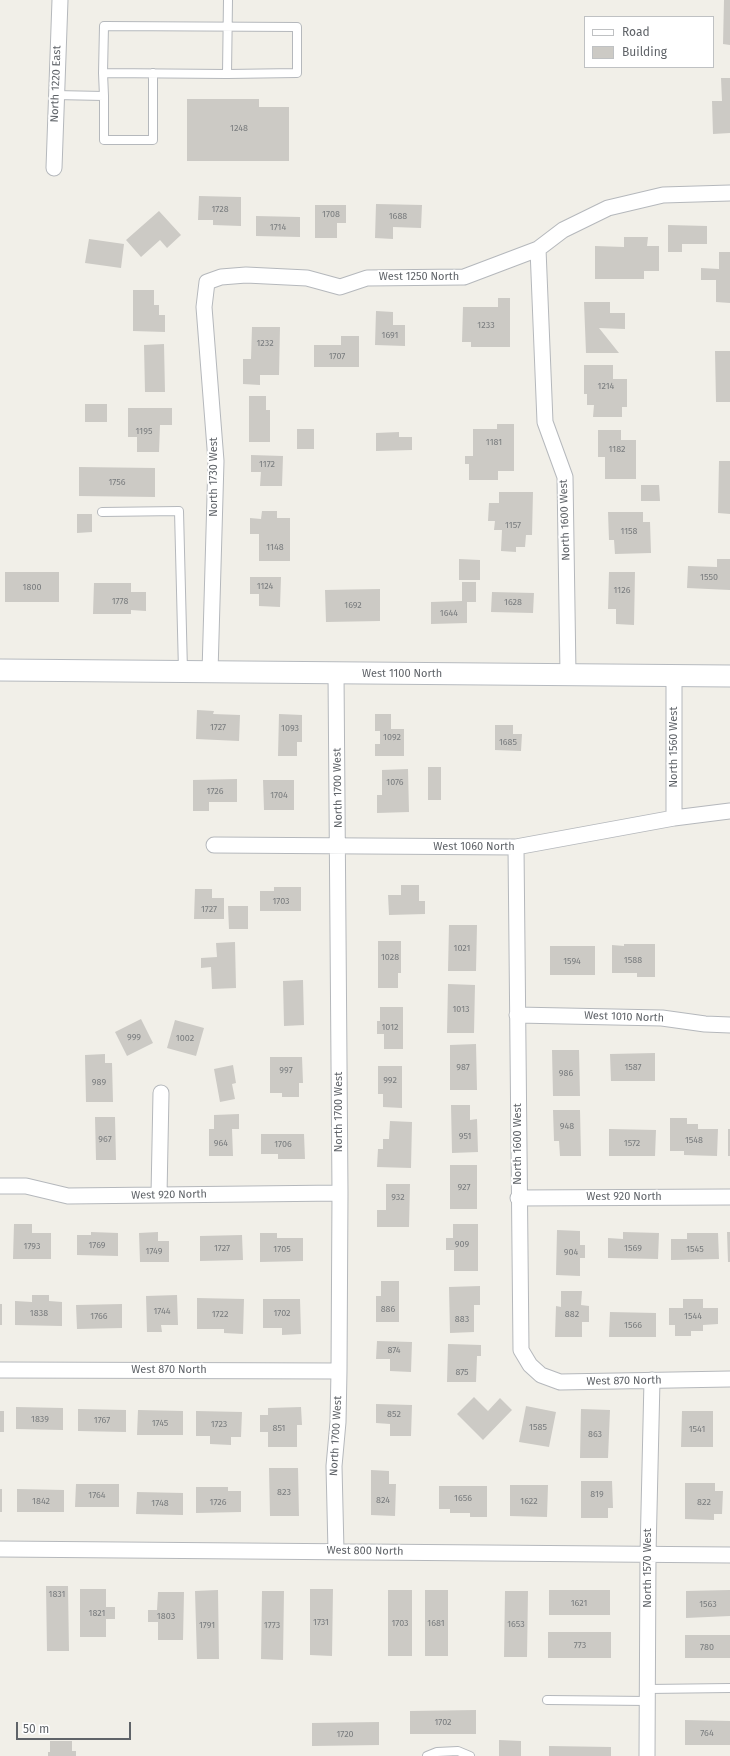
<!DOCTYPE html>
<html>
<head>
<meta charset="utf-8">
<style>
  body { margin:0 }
  #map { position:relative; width:730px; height:1756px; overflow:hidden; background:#f1efe8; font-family:"Fira Sans",sans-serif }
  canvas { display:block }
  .legend { position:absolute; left:584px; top:16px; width:130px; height:52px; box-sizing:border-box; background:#fff; border:1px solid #bfc1c3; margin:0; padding:5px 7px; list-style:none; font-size:12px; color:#5f6368 }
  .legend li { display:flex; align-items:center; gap:8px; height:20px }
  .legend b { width:20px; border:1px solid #bfc1c3 }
  .scale { position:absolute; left:16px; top:1722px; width:115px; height:18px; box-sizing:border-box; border:2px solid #5f6368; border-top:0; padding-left:5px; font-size:12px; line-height:14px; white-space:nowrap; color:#5f6368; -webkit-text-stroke:3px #fff; paint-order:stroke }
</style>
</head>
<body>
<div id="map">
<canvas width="730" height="1756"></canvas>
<ul class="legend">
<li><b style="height:5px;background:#fff"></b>Road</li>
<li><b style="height:11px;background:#cccac5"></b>Building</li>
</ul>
<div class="scale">50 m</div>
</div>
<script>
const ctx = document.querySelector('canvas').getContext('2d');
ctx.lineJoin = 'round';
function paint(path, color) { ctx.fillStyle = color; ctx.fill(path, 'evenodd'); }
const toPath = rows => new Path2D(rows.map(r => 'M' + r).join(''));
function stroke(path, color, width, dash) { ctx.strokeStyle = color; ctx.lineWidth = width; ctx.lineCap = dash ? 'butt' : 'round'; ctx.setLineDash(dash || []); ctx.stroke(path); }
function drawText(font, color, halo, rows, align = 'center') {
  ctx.font = font + ' "Fira Sans",sans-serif'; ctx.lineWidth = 4; ctx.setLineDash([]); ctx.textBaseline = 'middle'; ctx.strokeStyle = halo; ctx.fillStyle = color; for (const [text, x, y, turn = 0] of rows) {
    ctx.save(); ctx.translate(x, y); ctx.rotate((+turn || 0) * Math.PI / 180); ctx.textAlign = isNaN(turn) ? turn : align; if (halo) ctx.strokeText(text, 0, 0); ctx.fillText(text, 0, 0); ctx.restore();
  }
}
paint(toPath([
  [724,0,730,0,730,45,723,44],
  [721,78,730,78,730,133,713,134,712,101,722,101],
  [187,99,259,99,259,107,289,107,289,161,187,161],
  [199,196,241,197,241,226,213,225,213,220,198,220],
  [376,204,422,205,421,228,393,227,393,239,375,238],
  [315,205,346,205,346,223,337,223,337,238,315,238],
  [159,211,181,235,167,248,160,240,141,257,126,240],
  [256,216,300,217,300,237,256,236],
  [668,225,707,226,707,244,682,244,682,252,668,252],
  [624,237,648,237,647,246,659,246,659,271,644,271,644,279,595,279,595,246,624,247],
  [89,239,124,244,121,268,85,263],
  [719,252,730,252,730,303,716,302,716,280,701,280,701,268,719,269],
  [133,290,154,290,154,305,159,305,159,315,165,315,165,332,133,331],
  [498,298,510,298,510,347,471,347,471,342,462,342,463,307,498,307],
  [584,302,610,302,610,313,625,313,625,329,599,328,619,353,586,353],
  [376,311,393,312,393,325,405,325,405,346,375,345],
  [252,327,280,327,279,375,260,375,260,385,243,384,243,359,251,359],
  [341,336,359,336,359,367,314,367,314,345,341,345],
  [164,344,165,392,145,392,144,345],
  [715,351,730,351,730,402,716,402],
  [584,365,613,365,613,379,627,379,627,407,622,407,622,417,593,417,594,405,587,405,587,394,584,394],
  [249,396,266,396,266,410,270,410,270,442,249,442],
  [85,404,107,404,107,422,85,422],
  [128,408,172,408,172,425,160,425,159,452,137,452,137,437,128,437],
  [497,424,514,424,514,471,498,471,498,480,469,480,469,464,465,464,465,456,473,456,473,429,497,429],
  [297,429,314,429,314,449,297,449],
  [598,430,621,430,621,440,636,440,636,479,605,479,605,457,598,457],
  [399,432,399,437,412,437,412,450,376,451,376,433],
  [251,455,283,456,282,486,260,486,261,472,251,472],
  [719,461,730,461,730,514,718,513],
  [79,467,155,468,155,497,79,496],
  [641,485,659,485,660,501,641,501],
  [499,492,533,492,532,535,526,535,525,547,516,547,516,552,501,551,502,530,494,530,495,521,488,521,489,503,499,503],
  [262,511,277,511,277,518,290,518,290,561,259,561,259,534,250,534,250,518,261,519],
  [608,512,643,512,643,522,650,522,651,553,615,554,614,540,609,540],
  [77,514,92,514,92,532,77,533],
  [459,559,480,560,480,580,459,580],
  [717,559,730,559,730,590,687,588,688,566,717,567],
  [5,572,59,572,59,602,5,602],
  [609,572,635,572,634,625,616,624,616,609,608,609],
  [250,577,281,577,280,607,259,606,259,594,250,594],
  [462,582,476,582,476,602,467,602,467,623,431,624,431,602,462,601],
  [94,583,131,583,131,592,146,592,146,611,131,610,131,614,93,614],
  [380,589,380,621,326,622,325,590],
  [492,592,534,593,533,613,491,612],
  [197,710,214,711,213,714,240,715,239,741,196,739],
  [279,714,302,715,302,742,297,742,297,756,278,756],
  [375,714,391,714,391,729,404,729,404,756,375,756,375,744,380,744,380,731,375,731],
  [495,725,513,725,513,734,522,734,521,751,495,750],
  [428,767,441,767,441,800,428,800],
  [408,769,409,812,377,813,377,795,382,795,382,770],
  [237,779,237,802,209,802,209,811,193,811,193,780],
  [263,780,294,780,294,810,264,810],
  [401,885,419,885,419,901,425,901,425,914,389,915,388,895,401,895],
  [274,887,301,887,301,911,260,911,260,891,274,891],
  [195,889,212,889,212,898,224,898,224,919,194,919],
  [228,906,248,906,248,929,229,929],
  [449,925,477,925,476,971,448,971],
  [378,941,401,941,401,973,398,973,398,988,378,988],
  [235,942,236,988,212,989,211,967,201,968,201,958,217,957,216,943],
  [624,944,655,944,655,977,637,977,637,973,612,973,612,945,624,946],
  [550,946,595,946,595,975,550,975],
  [303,980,304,1025,284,1026,283,981],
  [448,984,475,985,474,1033,447,1033],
  [380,1007,403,1007,403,1049,384,1049,384,1034,377,1034,377,1021,380,1021],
  [141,1019,153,1043,127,1056,115,1032],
  [175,1020,204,1028,196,1056,167,1048],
  [476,1044,477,1090,450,1090,450,1045],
  [552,1050,579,1050,580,1096,553,1096],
  [655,1053,655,1081,611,1081,610,1054],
  [105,1054,105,1063,112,1063,113,1102,86,1102,85,1055],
  [270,1057,302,1057,303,1083,299,1083,299,1097,282,1097,282,1093,270,1093],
  [233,1065,236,1083,232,1084,235,1099,220,1102,214,1069],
  [378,1066,402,1066,402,1108,383,1107,383,1094,378,1094],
  [451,1105,470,1105,470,1120,477,1119,478,1152,452,1153],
  [553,1110,580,1110,581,1156,560,1156,559,1141,554,1141],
  [239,1114,239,1129,232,1129,233,1156,209,1156,209,1129,214,1129,214,1115],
  [95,1117,115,1117,116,1160,96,1160],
  [670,1118,687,1118,687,1124,698,1124,698,1129,718,1129,717,1156,684,1155,684,1151,670,1151],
  [390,1121,412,1122,411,1168,377,1167,378,1149,383,1149,383,1139,389,1139],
  [609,1129,656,1130,655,1156,609,1156],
  [728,1129,730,1129,730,1156,728,1156],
  [261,1134,304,1134,305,1159,278,1159,278,1154,261,1154],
  [450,1165,477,1165,477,1209,450,1209],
  [386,1184,410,1184,409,1227,377,1227,377,1210,386,1210],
  [14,1224,32,1224,32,1233,51,1233,51,1259,13,1259],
  [453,1224,478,1224,478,1271,454,1271,454,1250,446,1250,446,1238,453,1238],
  [557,1230,580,1231,580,1245,585,1245,585,1258,580,1258,580,1276,556,1275],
  [91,1232,118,1233,118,1256,77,1255,77,1235,91,1235],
  [158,1232,158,1241,169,1241,169,1262,140,1262,139,1233],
  [623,1232,659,1233,658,1259,608,1258,608,1238,623,1239],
  [727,1232,730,1232,730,1262,728,1262],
  [260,1233,277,1233,277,1238,303,1238,303,1261,260,1262],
  [687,1233,718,1233,719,1259,671,1260,671,1239,687,1239],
  [242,1235,243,1260,200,1261,200,1236],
  [381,1281,399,1281,399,1322,376,1322,376,1296,381,1296],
  [480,1286,480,1305,474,1305,474,1332,450,1333,449,1287],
  [561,1291,582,1291,581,1305,589,1306,589,1322,582,1322,582,1337,555,1337,556,1306,561,1307],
  [32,1295,49,1295,49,1301,62,1302,62,1326,15,1325,15,1301,32,1302],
  [177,1295,178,1325,161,1325,162,1332,147,1332,146,1296],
  [197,1298,244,1299,243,1334,224,1333,224,1329,197,1329],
  [263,1299,300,1299,301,1334,282,1335,282,1328,263,1328],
  [683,1299,703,1299,703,1308,718,1308,718,1324,703,1325,703,1331,691,1331,691,1336,675,1336,675,1325,669,1325,669,1308,683,1308],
  [0,1304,2,1304,2,1325,0,1325],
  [122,1304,122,1328,77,1329,76,1305],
  [610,1312,656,1313,656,1337,609,1337],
  [377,1341,412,1342,411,1372,390,1371,390,1359,376,1359],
  [448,1344,481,1345,481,1356,477,1356,476,1382,447,1382],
  [474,1397,488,1411,500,1398,512,1410,483,1440,457,1414],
  [376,1404,412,1405,411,1436,390,1436,390,1424,376,1423],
  [526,1406,556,1412,549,1447,519,1442],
  [16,1407,63,1408,63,1430,16,1429],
  [301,1407,302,1425,297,1425,297,1447,268,1447,268,1432,260,1432,260,1415,268,1415,268,1408],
  [78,1409,126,1410,126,1432,78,1431],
  [581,1409,610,1410,608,1458,580,1458],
  [138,1410,183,1411,183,1435,137,1435],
  [0,1411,4,1411,4,1432,0,1432],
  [196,1411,242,1412,241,1437,231,1437,231,1445,210,1444,210,1436,196,1436],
  [682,1411,713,1411,713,1447,681,1447],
  [269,1468,298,1468,299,1516,270,1516],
  [371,1470,389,1471,389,1484,396,1484,395,1516,371,1515],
  [581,1481,612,1481,613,1508,608,1508,608,1518,581,1518],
  [685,1483,715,1483,715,1491,723,1491,722,1514,714,1514,714,1520,685,1519],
  [76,1484,119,1484,119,1507,75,1507],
  [510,1485,548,1485,547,1517,510,1516],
  [439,1486,487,1486,487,1517,470,1517,470,1513,450,1513,450,1509,439,1509],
  [196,1487,228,1487,228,1491,241,1491,241,1512,196,1513],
  [0,1489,2,1489,2,1512,0,1512],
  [17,1489,64,1490,64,1512,17,1512],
  [137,1492,183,1493,183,1515,136,1514],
  [46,1586,68,1586,69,1651,47,1651],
  [80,1589,106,1589,106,1607,115,1607,115,1619,106,1619,106,1637,80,1637],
  [310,1589,333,1589,332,1656,310,1655],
  [218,1590,219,1659,197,1659,195,1591],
  [388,1590,412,1590,412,1656,388,1656],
  [425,1590,448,1590,448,1656,425,1656],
  [549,1590,610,1590,610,1615,549,1615],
  [730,1590,730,1616,686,1618,686,1591],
  [262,1591,284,1591,283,1660,261,1659],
  [505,1591,528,1591,527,1657,504,1657],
  [158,1592,184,1592,183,1640,158,1640,158,1622,148,1622,148,1610,157,1610],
  [548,1632,611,1632,611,1658,548,1658],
  [685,1635,730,1635,730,1658,685,1658],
  [476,1710,476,1734,410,1734,410,1711],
  [685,1720,730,1721,730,1745,685,1745],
  [379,1722,379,1745,312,1746,312,1723],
  [499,1740,521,1741,521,1756,499,1756],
  [50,1741,72,1741,72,1751,76,1751,76,1756,48,1756,48,1752,50,1752],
  [549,1746,611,1747,611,1756,549,1756]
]), '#cccac5');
const service = toPath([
  [103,73,104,26,297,27,297,73,227,74],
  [55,95,104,96,103,73,227,74,228,0],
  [104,96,104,140,153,140,153,73],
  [102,512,179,511,183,671],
  [648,1689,730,1688],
  [547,1700,648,1701],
  [427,1756,437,1752,458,1751,470,1756]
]);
const minor = toPath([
  [54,168,60,0],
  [538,249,545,422,565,477,568,674],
  [210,672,216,461,204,307,207,282,221,277,246,275,307,278,340,287,367,278,464,277,538,249,563,230,608,208,663,195,730,193],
  [674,818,674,675],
  [214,845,516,847,674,818,730,811],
  [516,847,521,1350,530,1365,541,1375,560,1382,730,1379],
  [517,1015,662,1018,705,1024,730,1025],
  [0,1186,26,1186,68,1196,340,1193],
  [159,1195,161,1093],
  [518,1198,730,1197],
  [0,1370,339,1371],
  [0,1549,730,1555],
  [336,1551,334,1466,338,1422,339,1371,340,1193,336,673],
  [647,1756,648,1554,652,1380]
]);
const secondary = toPath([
  [0,670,730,676]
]);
stroke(service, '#b5b8bc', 10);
stroke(minor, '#b5b8bc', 17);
stroke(secondary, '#b6babf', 23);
stroke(service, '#fff', 8);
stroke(minor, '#fff', 15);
stroke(secondary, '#fff', 21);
drawText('9px', '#7a7d7f', null, [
  ["1248",239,128],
  ["1728",220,209],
  ["1708",331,214],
  ["1688",398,216],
  ["1714",278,227],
  ["1233",486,325],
  ["1691",390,335],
  ["1232",265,343],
  ["1707",337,356],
  ["1214",606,386],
  ["1195",144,431],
  ["1181",494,442],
  ["1182",617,449],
  ["1172",267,464],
  ["1756",117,482],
  ["1157",513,525],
  ["1158",629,531],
  ["1148",275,547],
  ["1550",709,577],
  ["1124",265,586],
  ["1800",32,587],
  ["1126",622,590],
  ["1778",120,601],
  ["1628",513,602],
  ["1692",353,605],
  ["1644",449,613],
  ["1727",218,727],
  ["1093",290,728],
  ["1092",392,737],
  ["1685",508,742],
  ["1076",395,782],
  ["1726",215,791],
  ["1704",279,795],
  ["1703",281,901],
  ["1727",209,909],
  ["1021",462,948],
  ["1028",390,957],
  ["1588",633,960],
  ["1594",572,961],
  ["1013",461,1009],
  ["1012",390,1027],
  ["999",134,1037],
  ["1002",185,1038],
  ["987",463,1067],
  ["1587",633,1067],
  ["997",286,1070],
  ["986",566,1073],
  ["992",390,1080],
  ["989",99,1082],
  ["948",567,1126],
  ["951",465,1136],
  ["967",105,1139],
  ["1548",694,1140],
  ["964",221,1143],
  ["1572",632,1143],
  ["1706",283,1144],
  ["927",464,1187],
  ["932",398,1197],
  ["909",462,1244],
  ["1769",97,1245],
  ["1793",32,1246],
  ["1727",222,1248],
  ["1569",633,1248],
  ["1705",282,1249],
  ["1545",695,1249],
  ["1749",154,1251],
  ["904",571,1252],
  ["886",388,1309],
  ["1744",162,1311],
  ["1838",39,1313],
  ["1702",282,1313],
  ["1722",220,1314],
  ["882",572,1314],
  ["1766",99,1316],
  ["1544",693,1316],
  ["883",462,1319],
  ["1566",633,1325],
  ["874",394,1350],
  ["875",462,1372],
  ["852",394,1414],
  ["1839",40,1419],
  ["1767",102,1420],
  ["1745",160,1423],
  ["1723",219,1424],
  ["1585",538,1427],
  ["851",279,1428],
  ["1541",697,1429],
  ["863",595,1434],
  ["823",284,1492],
  ["819",597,1494],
  ["1764",97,1495],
  ["1656",463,1498],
  ["824",383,1500],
  ["1842",41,1501],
  ["1622",529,1501],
  ["1726",218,1502],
  ["822",704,1502],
  ["1748",160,1503],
  ["1831",57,1594],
  ["1621",579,1603],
  ["1563",708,1604],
  ["1821",97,1613],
  ["1803",166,1616],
  ["1731",321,1622],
  ["1703",400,1623],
  ["1681",436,1623],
  ["1653",516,1624],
  ["1791",207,1625],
  ["1773",272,1625],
  ["773",580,1645],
  ["780",707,1647],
  ["1702",443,1722],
  ["764",707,1733],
  ["1720",345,1734]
]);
drawText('11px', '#5f6368', '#fff', [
  ["North 1220 East",56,84,-88],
  ["West 1250 North",419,277],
  ["North 1730 West",214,477,-90],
  ["North 1600 West",565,520,-92],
  ["West 1100 North",402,674],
  ["North 1560 West",674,747,-90],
  ["North 1700 West",338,788,-91],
  ["West 1060 North",474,847],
  ["West 1010 North",624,1017,2],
  ["North 1700 West",339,1112,-90],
  ["North 1600 West",518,1144,-90],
  ["West 920 North",169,1195,-1],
  ["West 920 North",624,1197],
  ["West 870 North",169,1370],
  ["West 870 North",624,1381,-1],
  ["North 1700 West",336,1436,-87],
  ["West 800 North",365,1551,1],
  ["North 1570 West",648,1568,-90]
]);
</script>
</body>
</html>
